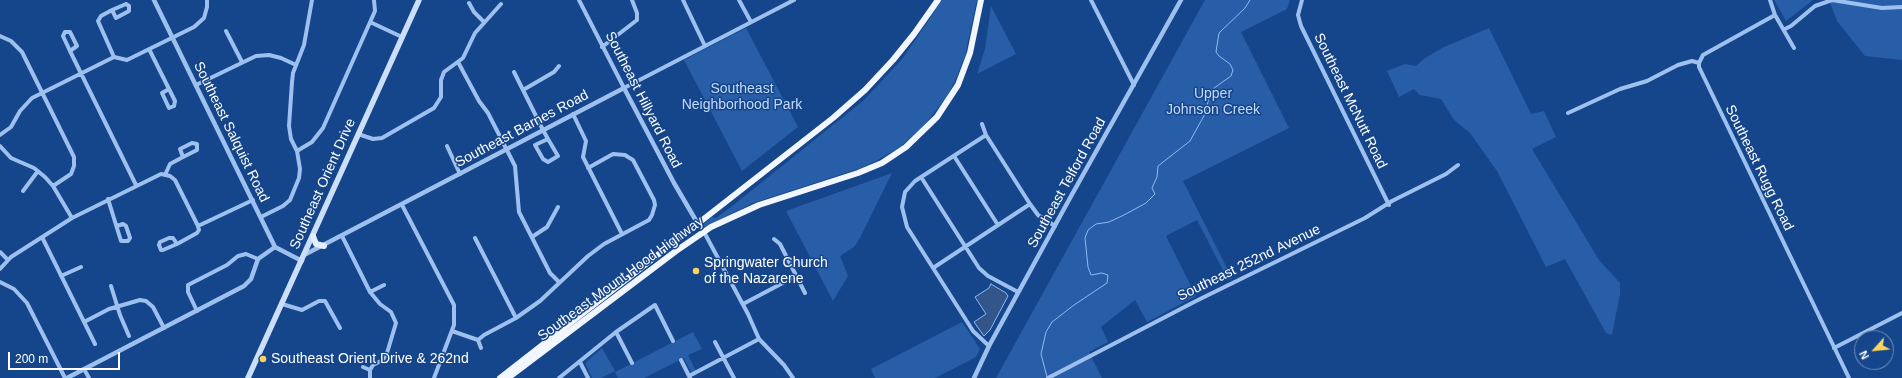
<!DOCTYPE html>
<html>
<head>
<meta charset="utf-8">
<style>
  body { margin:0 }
  #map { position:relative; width:1902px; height:378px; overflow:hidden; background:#15458a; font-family:Arial,sans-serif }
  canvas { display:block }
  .north { position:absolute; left:1854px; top:330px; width:40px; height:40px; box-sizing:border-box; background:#15458a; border:1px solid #738fb9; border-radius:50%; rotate:243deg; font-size:11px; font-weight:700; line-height:16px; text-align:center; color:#fff }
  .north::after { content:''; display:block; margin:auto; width:14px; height:18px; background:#ffd45b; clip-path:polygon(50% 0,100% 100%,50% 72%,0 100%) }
  .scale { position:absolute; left:8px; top:352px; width:112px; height:18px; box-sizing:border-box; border:2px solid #fff; border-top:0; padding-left:5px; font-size:12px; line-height:14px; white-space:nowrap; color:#fff; -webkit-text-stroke:3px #15458a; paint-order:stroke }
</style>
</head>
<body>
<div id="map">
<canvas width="1902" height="378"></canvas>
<div class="north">N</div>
<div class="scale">200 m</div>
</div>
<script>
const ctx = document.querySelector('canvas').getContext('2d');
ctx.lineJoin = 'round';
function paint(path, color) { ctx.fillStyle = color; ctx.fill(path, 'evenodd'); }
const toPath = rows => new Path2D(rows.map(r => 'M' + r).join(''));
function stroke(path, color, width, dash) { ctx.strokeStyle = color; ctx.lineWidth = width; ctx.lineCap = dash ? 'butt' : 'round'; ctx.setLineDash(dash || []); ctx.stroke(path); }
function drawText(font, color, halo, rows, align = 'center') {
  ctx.font = font + ' Arial,sans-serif'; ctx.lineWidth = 3; ctx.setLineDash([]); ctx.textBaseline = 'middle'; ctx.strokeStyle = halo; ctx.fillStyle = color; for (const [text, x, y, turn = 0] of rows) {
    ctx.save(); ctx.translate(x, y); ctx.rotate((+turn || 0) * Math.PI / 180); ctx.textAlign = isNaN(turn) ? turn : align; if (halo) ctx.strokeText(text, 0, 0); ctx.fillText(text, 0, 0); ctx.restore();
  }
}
paint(toPath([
  [942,0,977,0,965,56,955,81,946,98,923,127,900,147,876,161,861,168,753,203,701,229,701,226,712,217,716,218,731,207,864,100,903,58],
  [1205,0,1290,0,1287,9,1241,32,1289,128,1183,181,1232,278,1228,280,1197,220,1166,236,1196,296,1147,322,1135,300,1101,327,1108,342,1089,352,1102,378,996,378],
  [1774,0,1813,0,1786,21],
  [1829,0,1902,0,1902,60,1865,56,1837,21],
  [991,6,1016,54,977,74,985,49],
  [746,28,798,127,742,171,684,60],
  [1489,28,1531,114,1544,111,1556,137,1532,149,1599,260,1620,283,1620,294,1612,335,1606,333,1565,259,1546,267,1497,171,1470,133,1454,120,1441,99,1420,95,1414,89,1399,97,1387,71,1405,64,1416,66,1425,58,1442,48],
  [892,173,860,238,854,247,840,256,848,276,833,301,786,211],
  [962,322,980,349,976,357,935,378,875,378,871,369],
  [693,332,702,349,688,355,696,371,691,372,684,358,644,378,618,378,615,372],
  [602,348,615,371,601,378,592,378,586,365,586,362]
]), '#285ea8');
const water = toPath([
  [991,284,1006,293,1008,296,990,330,984,336,974,322,986,314,975,297,989,288,991,284]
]);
paint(water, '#325689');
stroke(water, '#8fbaf2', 1);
stroke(toPath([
  [1047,377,1041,354,1046,332,1052,322,1074,305,1107,283,1108,275,1102,273,1091,275,1088,267,1085,238,1088,230,1096,224,1109,222,1124,215,1146,203,1155,194,1152,188,1157,177,1158,166,1190,141,1206,112,1210,91,1231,76,1233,70,1230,64,1219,56,1216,52,1219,33,1245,8,1250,0]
]), '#8fbaf2', 1);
stroke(toPath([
  [579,0,624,88,794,0],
  [632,0,637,13,637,20],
  [683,0,705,46],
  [739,0,751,22],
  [1091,0,1134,85],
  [1302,0,1298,15,1301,26,1389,205],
  [1770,0,1775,15,1794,48],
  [469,3,474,12,484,22],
  [126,4,129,6,129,11,116,18,112,10,126,4],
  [112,10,101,16,98,21,114,57],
  [1775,15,1703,55,1699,63,1699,67,1849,378],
  [370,22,402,37],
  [1785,29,1791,26,1815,6,1832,0,1882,8,1902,7],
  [226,31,242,62],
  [70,32,77,46,70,51,63,36,65,32,70,32],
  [0,36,11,41,22,52,74,157,74,166,71,174,53,186],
  [602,47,637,20],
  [149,49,175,101,174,106,169,108,162,93,169,89],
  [70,51,136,185],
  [458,62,479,101,488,113,515,166,519,212,550,273,559,282],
  [514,72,543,130,548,139,558,156,548,162,543,159,535,145,548,139],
  [196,85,256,56,269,55,281,58,296,65],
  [523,90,554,72,559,66],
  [1568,113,1620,89,1647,81,1678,65,1692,61,1699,63],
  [573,114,586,141,583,157,622,234],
  [982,124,986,135,1030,204,1038,215,1055,226],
  [358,134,373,139,382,138,434,108,441,97,441,80,444,72,463,58,475,33,501,4],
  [0,135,11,127,20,111,32,98,114,57,127,60,194,27,204,18,207,7,207,0],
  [986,135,915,181,905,192,902,207,907,227,973,331,989,346],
  [192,143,197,144,197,150,183,157,180,149,192,143],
  [0,146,11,158,34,168,45,177,53,186,72,218],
  [447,146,460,174],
  [297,151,291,139,289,126,292,82,293,73,304,45,312,0],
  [954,156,998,225],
  [165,175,170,164,183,157],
  [921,177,979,268,988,276,1018,292],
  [23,191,38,171],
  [108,199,121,241,128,241,130,238,126,226,123,224,117,226],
  [402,205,454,305,454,325,434,378],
  [261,217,283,206,290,200,299,178,300,169,297,151,312,142,323,128,375,11,374,0],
  [198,226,253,200],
  [704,232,748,314,759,339,784,365,793,378],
  [342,236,370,292,380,304,391,312,396,323,387,353,383,360,373,365,370,370,370,378],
  [42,237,95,344],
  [532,237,547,227,558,207],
  [169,238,173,238,177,244,163,250,161,250,159,245,160,242,169,238],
  [475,238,516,318],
  [774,239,780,244,805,293],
  [0,252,7,259],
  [933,268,1030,204],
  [0,269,11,257,72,218,161,174,170,176,175,180,198,226,199,230,197,233,177,244],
  [61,276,81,267],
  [0,282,14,289,27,303,65,378],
  [111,286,120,315,129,336],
  [370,292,384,285],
  [282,304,302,310,319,301,325,301,340,328],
  [743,304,796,276],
  [197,311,188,292,188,285,227,265,238,256,246,254,258,259],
  [84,322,109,309,140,300,146,301,153,307,164,328],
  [452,331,478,340,481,348],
  [616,332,632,363],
  [478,340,484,335,516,318,540,301,588,256,604,244,649,220,652,215,655,205,654,200,633,160,628,157,625,155,613,154,588,168],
  [715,342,734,378],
  [1834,348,1902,313],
  [681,360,690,378],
  [580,362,588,378],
  [363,367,370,370],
  [84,369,89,378],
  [689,376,759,339],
  [559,378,616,332,655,305,673,341],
  [1048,378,1196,301,1365,218,1392,201,1446,174,1458,165]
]), '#9dc0ef', 4);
stroke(toPath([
  [154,0,275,247,302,261],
  [304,255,624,88,674,183,698,224],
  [67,378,244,286,251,279,258,259,275,247],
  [974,378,989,346,1070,198,1181,0]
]), '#9dc0ef', 4.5);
stroke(toPath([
  [248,378,419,0]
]), '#cbdefa', 5.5);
stroke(toPath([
  [313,236,316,244,324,246]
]), '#e5eeff', 6);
stroke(toPath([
  [500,378,833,118,865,90,893,60,914,34,938,0],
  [508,378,676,251,711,227,759,205,858,173,882,163,906,147,937,117,958,85,970,53,981,0]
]), '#f2f6ff', 6);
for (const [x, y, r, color] of [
  [696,271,4,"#ffd45b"],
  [263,359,4,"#ffd45b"]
]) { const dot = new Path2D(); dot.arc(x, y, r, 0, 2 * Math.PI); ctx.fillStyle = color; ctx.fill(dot); stroke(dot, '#15458a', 1.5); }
drawText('14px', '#c3dbfb', '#15458a', [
  ["Southeast",742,89],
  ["Neighborhood Park",742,105],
  ["Upper",1213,94],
  ["Johnson Creek",1213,110]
]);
drawText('14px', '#fff', '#15458a', [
  ["Southeast Hillyard Road",643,100,63],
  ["Southeast McNutt Road",1350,101,64],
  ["Southeast Barnes Road",522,129,-28],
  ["Southeast Salquist Road",231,132,64],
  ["Southeast Rugg Road",1759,168,64],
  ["Southeast Telford Road",1067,183,-61],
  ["Southeast Orient Drive",323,184,-66],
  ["Southeast 252nd Avenue",1249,263,-26],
  ["Southeast Mount Hood Highway",621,279,-36]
]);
drawText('14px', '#fff', '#15458a', [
  ["Springwater Church",704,263],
  ["of the Nazarene",704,279],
  ["Southeast Orient Drive & 262nd",271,359]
], 'left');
</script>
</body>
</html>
